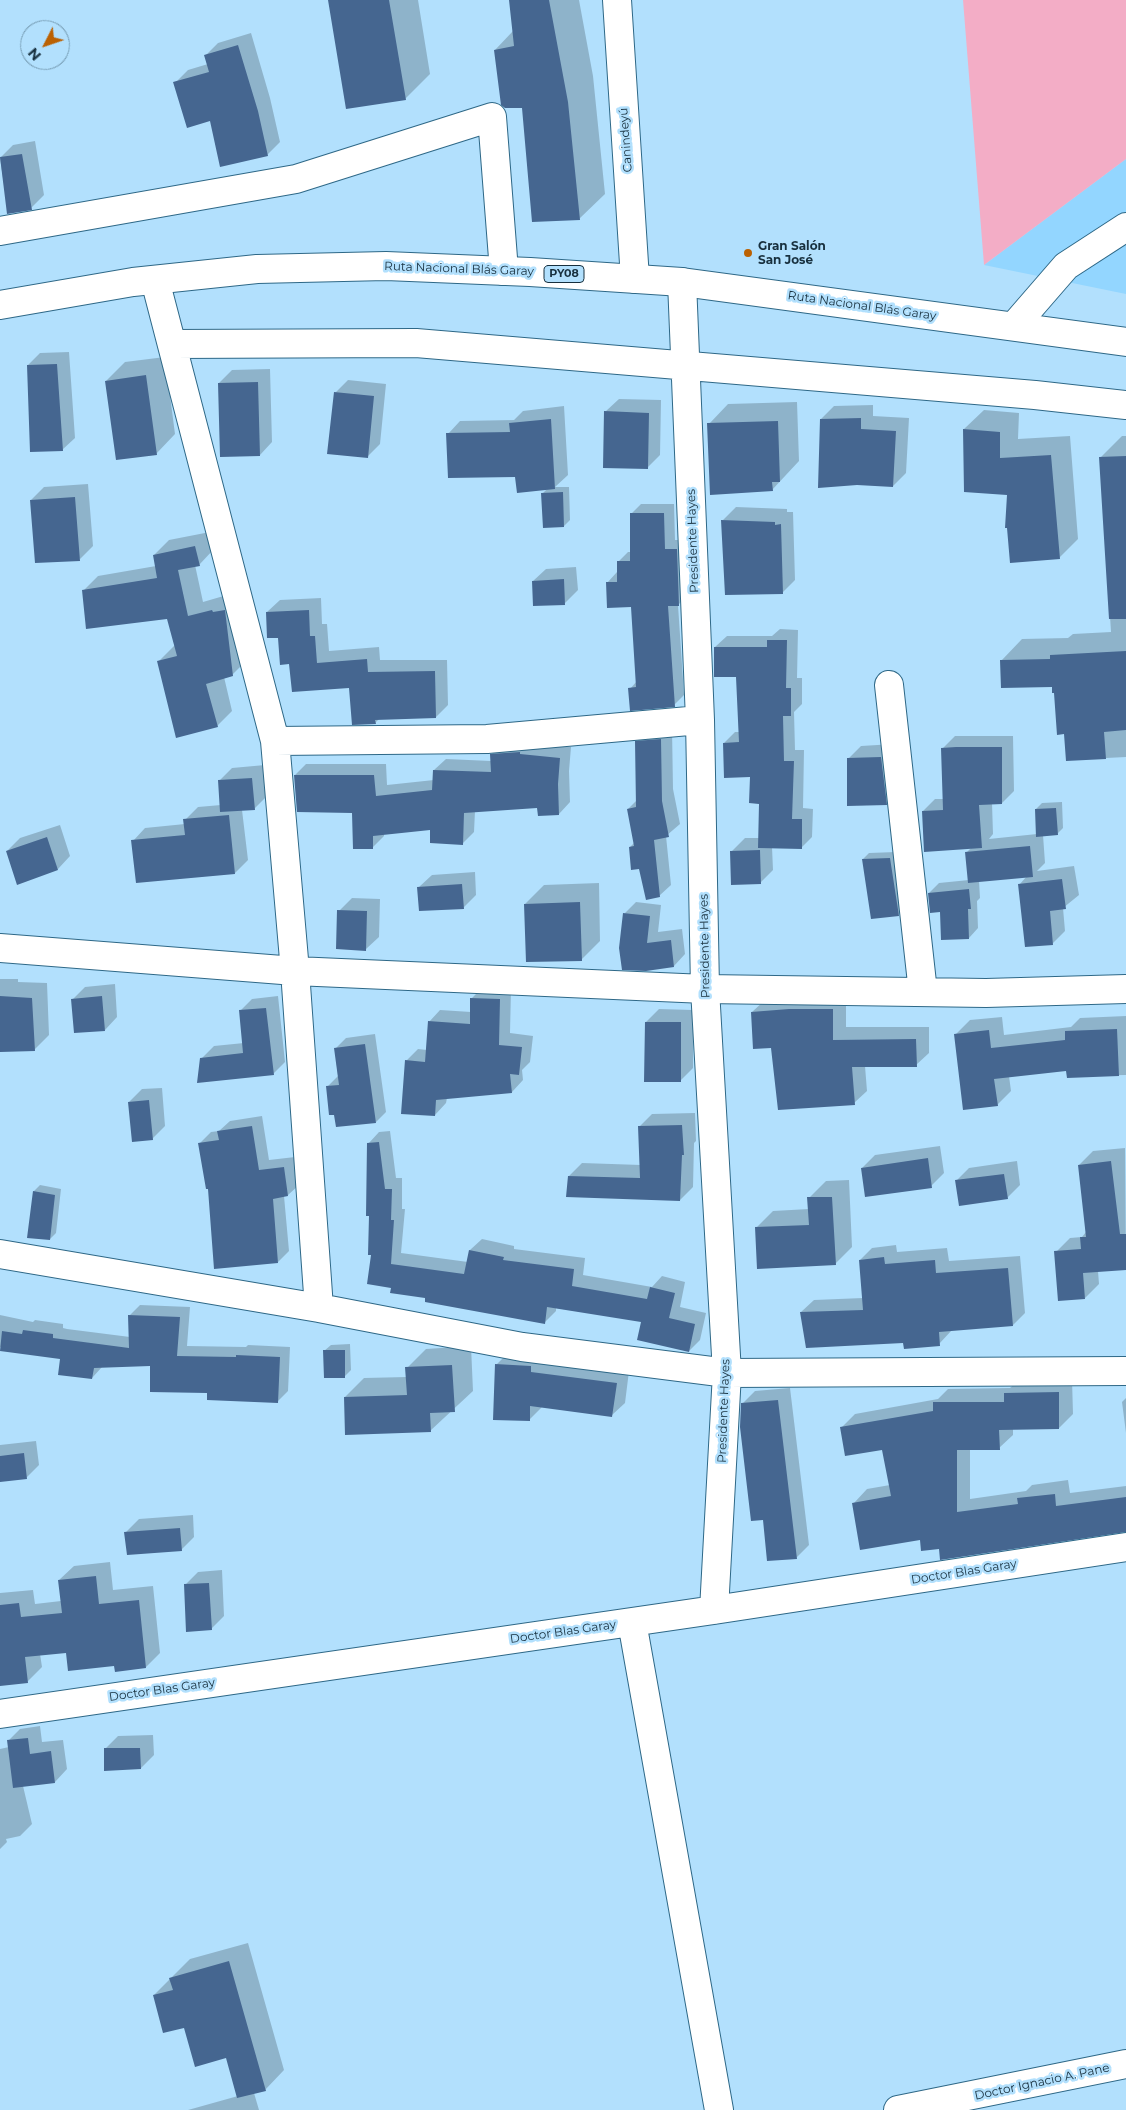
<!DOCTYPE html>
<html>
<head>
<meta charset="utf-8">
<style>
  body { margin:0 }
  #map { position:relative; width:1126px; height:2110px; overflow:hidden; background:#b2e0fd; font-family:Montserrat,sans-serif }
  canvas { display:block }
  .north { position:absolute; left:20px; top:20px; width:50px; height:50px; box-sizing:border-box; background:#b2e0fd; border:1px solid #749ab1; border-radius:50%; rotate:229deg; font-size:14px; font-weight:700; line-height:20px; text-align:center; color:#18303e }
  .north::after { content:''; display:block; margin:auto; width:18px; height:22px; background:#bb6102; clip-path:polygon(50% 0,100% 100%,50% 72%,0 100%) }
</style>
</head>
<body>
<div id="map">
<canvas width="1126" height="2110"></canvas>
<div class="north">N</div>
</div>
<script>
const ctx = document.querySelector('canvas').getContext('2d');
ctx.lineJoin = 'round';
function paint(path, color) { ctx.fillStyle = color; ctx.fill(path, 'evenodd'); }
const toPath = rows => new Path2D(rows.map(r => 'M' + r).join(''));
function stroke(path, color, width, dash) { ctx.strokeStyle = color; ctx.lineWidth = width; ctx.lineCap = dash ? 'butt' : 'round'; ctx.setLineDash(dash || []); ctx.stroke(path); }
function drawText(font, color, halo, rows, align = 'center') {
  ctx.font = font + ' Montserrat,sans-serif'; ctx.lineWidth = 5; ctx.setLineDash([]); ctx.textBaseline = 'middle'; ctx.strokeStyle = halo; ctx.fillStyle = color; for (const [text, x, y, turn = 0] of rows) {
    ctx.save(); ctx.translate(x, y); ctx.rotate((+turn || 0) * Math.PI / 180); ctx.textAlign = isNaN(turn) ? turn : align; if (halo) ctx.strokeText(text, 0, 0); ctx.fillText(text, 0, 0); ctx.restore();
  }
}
paint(toPath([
  [1126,159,1126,294,984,265]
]), '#93d6ff');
paint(toPath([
  [963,0,1126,0,1126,159,984,265]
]), '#f3adc6');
paint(toPath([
  [330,0,418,0,430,74,405,99],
  [510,0,579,0,593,76,605,194,579,219,495,50,513,31],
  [251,33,270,98,280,142,267,155,211,120,175,83,188,70,208,64,205,56,218,43],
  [35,141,44,195,31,208,8,212,0,158,13,145],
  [69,352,75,438,62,450,28,365,40,353],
  [165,357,175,434,156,454,106,381,125,362],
  [270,369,272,442,260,455,219,383,232,370],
  [348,380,386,384,380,444,367,457,335,393],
  [619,399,661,400,660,455,647,468,606,411],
  [797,402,799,461,772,490,709,424,728,404],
  [873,405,873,416,909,418,906,473,893,486,857,483,821,419,834,406],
  [564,406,568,475,555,487,569,487,570,520,564,526,543,493,548,488,448,434,460,421,514,420,523,411],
  [984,410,1019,413,1018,439,1070,436,1078,539,1059,558,1008,493,966,491,964,429],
  [1122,436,1126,436,1126,757,1067,760,1065,733,1053,686,1001,661,1022,639,1068,638,1073,634,1111,632,1100,458],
  [88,484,93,546,80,559,31,500,44,487],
  [641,504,674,504,675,540,687,540,688,595,678,605,684,695,674,705,630,689,637,681,632,606,607,583,617,572,618,562,628,552,632,552,631,514],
  [736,507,787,509,787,512,793,512,795,580,782,593,723,520],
  [210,532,214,549,199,565,195,565,203,602,227,595,248,659,232,675,224,677,232,711,217,726,159,661,175,645,168,617,83,591,98,576,156,566,154,555,169,540],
  [576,567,578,590,565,603,533,581,546,569],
  [321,598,322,624,327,624,329,651,379,647,380,660,447,660,448,705,436,717,380,718,375,723,350,687,290,663,267,612,280,600],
  [780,629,798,630,797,678,802,678,802,704,794,712,795,750,804,750,803,808,813,809,812,837,801,848,772,847,773,870,760,883,732,851,745,838,759,838,760,802,751,776,724,743,735,732,739,732,737,676,715,647,727,636,772,636],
  [672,728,673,789,680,824,666,836,671,885,659,896,640,868,630,847,635,842,628,809,637,800,636,742,648,730],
  [955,736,1013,736,1014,791,1002,803,992,803,993,834,989,839,1037,834,1036,809,1042,803,1062,802,1063,828,1057,834,1043,835,1045,863,1037,871,1074,866,1079,895,1063,908,1065,931,1052,944,1019,885,1027,876,979,881,980,898,977,901,978,928,969,938,941,911,929,893,939,883,969,880,966,853,972,847,923,811,935,799,944,799,943,748],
  [502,743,531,743,571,747,569,771,570,802,559,814,539,807,475,811,474,832,462,844,432,829,384,833,384,836,373,847,354,812,295,775,306,764,386,764,387,785,434,780,434,770,446,759,491,761,491,755],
  [894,744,899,791,886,804,848,759,861,746],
  [265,765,267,796,254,809,242,810,248,860,235,873,133,841,145,828,185,824,185,820,198,807,221,805,219,781,232,768],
  [60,825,70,856,58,869,7,851,20,838],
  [896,852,904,908,898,915,863,859,869,853],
  [475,872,476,895,463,908,419,887,432,875],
  [599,883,600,941,581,960,525,904,544,885],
  [352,898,380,899,379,937,366,949,339,911],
  [636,902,661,905,658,932,682,929,685,954,674,966,646,970,625,913],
  [0,979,18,979,18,982,47,983,49,1035,34,1050,0,1051],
  [115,984,117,1017,105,1030,72,1000,85,987],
  [483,987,511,988,510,1033,533,1036,530,1062,522,1070,523,1080,512,1092,447,1098,446,1103,435,1115,406,1061,418,1049,427,1050,429,1022,440,1010,471,1012,471,999],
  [278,996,285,1062,273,1074,202,1058,214,1046,244,1043,240,1011,252,999],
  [846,997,846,1027,929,1027,929,1053,916,1065,865,1066,867,1091,854,1103,752,1012,765,1000],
  [659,1009,693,1010,693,1068,680,1081,646,1022],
  [1126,1016,1126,1075,1068,1076,1068,1069,1009,1076,1011,1091,997,1105,956,1034,970,1020,1002,1017,1004,1035,1071,1027,1080,1018],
  [375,1034,386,1112,376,1122,327,1087,338,1076,335,1049,346,1038],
  [162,1088,165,1126,152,1139,129,1102,142,1089],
  [695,1113,696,1141,694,1143,693,1187,680,1200,569,1176,582,1163,641,1165,639,1127,652,1114],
  [262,1116,269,1160,295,1157,299,1185,288,1195,284,1196,289,1251,278,1262,209,1187,200,1143,211,1132,219,1131,230,1121],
  [390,1131,396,1178,402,1178,402,1209,405,1209,401,1253,468,1262,470,1250,482,1239,514,1246,514,1249,585,1258,583,1275,652,1287,662,1276,685,1282,680,1307,706,1313,700,1340,689,1351,643,1321,556,1308,556,1311,545,1322,427,1297,392,1287,372,1254,368,1144,379,1132],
  [940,1146,944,1173,931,1186,862,1168,875,1155],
  [1125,1148,1126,1269,1098,1271,1099,1284,1085,1298,1056,1252,1070,1238,1082,1237,1086,1232,1079,1165,1093,1151],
  [1017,1161,1020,1185,1007,1198,957,1180,969,1168],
  [849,1180,852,1247,835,1264,756,1228,773,1211,809,1209,809,1198,826,1181],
  [40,1185,61,1189,56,1233,50,1239,29,1237,34,1191],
  [896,1245,897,1252,947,1248,949,1261,1020,1256,1025,1313,1013,1325,952,1330,939,1344,904,1342,801,1312,814,1300,863,1298,860,1260,872,1248],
  [140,1305,190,1307,187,1346,246,1347,248,1345,290,1347,288,1391,277,1402,209,1392,151,1365,102,1367,92,1378,61,1358,0,1347,0,1315,33,1322,35,1320,63,1324,63,1328,67,1329,130,1337,129,1316],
  [350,1344,351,1370,345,1376,324,1351,331,1345],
  [471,1346,473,1391,430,1431,345,1397,364,1378,407,1377,407,1368,426,1349],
  [509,1352,629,1371,625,1403,612,1415,542,1407,529,1420,496,1365],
  [1072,1379,1073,1414,1059,1428,1013,1428,1013,1435,999,1448,970,1449,970,1499,1026,1491,1032,1485,1068,1480,1070,1493,1126,1486,1126,1531,940,1548,854,1503,867,1489,890,1485,883,1448,841,1428,855,1414,938,1399,948,1389,1010,1388,1019,1380],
  [790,1388,809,1545,796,1558,764,1519,742,1404,755,1391],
  [1126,1398,1126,1433,1122,1402],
  [36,1441,39,1465,26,1478,0,1481,0,1445],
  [193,1515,194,1537,181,1550,126,1532,139,1519],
  [110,1562,113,1590,153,1586,160,1653,146,1667,115,1665,67,1651,40,1654,42,1667,27,1682,0,1683,0,1593,33,1590,35,1604,61,1601,59,1580,74,1566],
  [222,1570,224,1616,211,1629,185,1585,198,1572],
  [40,1726,42,1742,63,1740,67,1769,55,1782,23,1786,32,1824,20,1836,6,1839,7,1842,0,1849,0,1749,9,1747,8,1741,20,1729],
  [153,1735,154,1755,141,1768,105,1749,118,1736],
  [248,1943,284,2070,265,2090,254,2093,259,2110,188,2110,238,2096,227,2057,184,2026,154,1995,190,1959]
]), '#0003');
paint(toPath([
  [328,0,389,0,406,100,346,109],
  [509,0,549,0,568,102,580,220,532,222,522,108,505,108,501,105,494,50,514,46],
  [238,45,258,111,268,156,220,167,210,121,187,128,173,82,209,72,204,55],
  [22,154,32,210,7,214,0,157],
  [57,364,63,451,30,452,27,365],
  [146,375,157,455,116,460,105,381],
  [258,382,260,456,220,457,218,383],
  [334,392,374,396,368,458,327,454],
  [604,411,649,413,648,469,603,468],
  [861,418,861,429,896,431,893,487,857,485,818,488,820,419],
  [551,419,555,489,517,493,515,477,448,478,446,433,510,432,509,423],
  [778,421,780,482,772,482,773,491,710,495,707,423],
  [963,429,1000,432,1000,458,1051,455,1060,559,1010,563,1007,528,1005,528,1007,495,964,492],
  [1126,456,1126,619,1109,619,1099,457],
  [563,492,564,527,543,528,541,493],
  [75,497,80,561,35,563,30,500],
  [630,513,664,513,665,549,677,549,679,606,668,606,675,707,630,711,628,688,636,687,631,607,607,608,606,582,617,582,617,561,630,561],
  [721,520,775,522,775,525,781,524,783,594,725,595],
  [195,546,200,566,178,570,188,616,212,610,213,612,225,610,233,676,206,684,218,727,176,738,157,661,177,656,167,619,86,629,82,590,157,578,153,555],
  [564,579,565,605,533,606,532,581],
  [309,610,310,636,315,636,317,663,367,659,368,672,435,671,436,718,375,720,376,724,352,725,349,688,292,692,289,664,280,665,278,638,267,638,266,612],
  [767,640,787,640,786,688,791,688,791,716,783,716,784,761,794,761,792,819,802,819,802,849,758,848,759,804,749,803,750,777,724,778,723,743,739,742,736,677,714,677,714,647,767,647],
  [1126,651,1126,730,1104,732,1106,759,1066,761,1064,734,1057,735,1054,693,1052,693,1052,687,1001,688,1000,660,1050,659,1050,655],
  [661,739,662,801,669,837,654,840,660,897,646,900,639,869,631,870,629,847,634,846,627,809,636,807,635,741],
  [956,747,1002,747,1002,804,979,805,982,848,924,852,922,811,943,810,941,748],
  [520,752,520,754,560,758,558,784,559,815,538,816,537,808,464,813,463,845,430,843,430,830,373,836,373,849,353,849,352,813,297,812,294,775,374,775,376,796,432,790,433,770,491,772,490,754],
  [881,757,887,805,847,806,847,758],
  [252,778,255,810,220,812,218,780],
  [1056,808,1058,835,1036,837,1035,809],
  [229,815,235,874,136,883,131,840,185,835,183,819],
  [47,837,58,870,17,885,6,851],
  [1030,846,1033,877,968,883,965,852],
  [760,850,761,884,731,885,730,851],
  [890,858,899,916,871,919,862,859],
  [1062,879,1066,909,1050,911,1053,945,1025,947,1018,884],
  [462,884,464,909,419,911,417,887],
  [969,889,971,909,968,909,969,939,941,940,940,912,930,913,928,893],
  [580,902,582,961,526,962,524,904],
  [337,910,367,911,366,951,336,949],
  [623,913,650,916,647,943,671,940,674,967,646,971,622,970,619,948],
  [0,996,32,998,35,1051,0,1052],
  [102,996,105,1031,74,1033,71,999],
  [470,998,500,999,499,1045,522,1047,519,1075,510,1074,512,1093,436,1100,435,1116,401,1114,405,1060,425,1062,428,1021,470,1024],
  [266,1008,274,1075,197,1083,200,1058,243,1053,239,1010],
  [789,1009,833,1009,833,1040,916,1039,917,1067,852,1067,855,1105,778,1110,771,1048,753,1049,751,1012],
  [645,1022,681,1022,681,1082,644,1082],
  [1117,1029,1119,1076,1067,1078,1066,1071,994,1079,998,1106,963,1110,954,1034,989,1030,991,1048,1065,1040,1065,1031],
  [365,1044,376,1123,336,1127,334,1115,329,1115,326,1086,339,1085,334,1048],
  [149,1100,153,1140,132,1142,128,1102],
  [682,1125,684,1155,682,1155,680,1201,566,1197,568,1176,640,1178,638,1126],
  [252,1126,259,1170,284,1167,288,1196,273,1199,278,1263,214,1269,208,1189,206,1189,198,1143,219,1140,217,1131],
  [379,1142,385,1189,392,1189,391,1220,394,1220,391,1264,464,1274,469,1250,504,1257,503,1260,574,1269,572,1286,647,1299,650,1287,675,1293,669,1318,695,1324,689,1352,637,1340,641,1322,547,1307,545,1324,425,1302,425,1298,390,1293,391,1288,367,1284,371,1255,368,1255,369,1216,366,1216,367,1143],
  [928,1158,932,1188,865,1197,861,1168],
  [1111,1161,1120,1234,1126,1234,1126,1270,1083,1273,1085,1299,1058,1301,1054,1251,1081,1249,1080,1237,1086,1237,1078,1165],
  [1004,1174,1008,1199,959,1206,955,1180],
  [33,1191,55,1195,50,1240,27,1238],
  [807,1197,832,1197,836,1265,757,1269,755,1227,809,1225],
  [884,1257,885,1264,935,1260,936,1273,1008,1268,1013,1326,939,1332,940,1346,904,1349,903,1343,806,1348,800,1312,863,1310,859,1260],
  [128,1315,180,1317,177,1356,236,1357,236,1355,280,1357,278,1403,207,1400,207,1393,150,1392,150,1366,94,1368,92,1379,58,1375,60,1359,0,1351,2,1331,22,1334,23,1330,53,1334,53,1338,129,1348],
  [323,1350,345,1350,345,1378,324,1378],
  [495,1364,531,1366,531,1372,617,1383,612,1417,530,1406,530,1421,493,1420],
  [452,1365,455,1412,430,1413,431,1432,345,1435,344,1397,407,1395,405,1367],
  [1059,1392,1059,1429,999,1430,1000,1450,957,1450,957,1512,1018,1504,1017,1498,1055,1494,1056,1506,1126,1497,1126,1532,940,1560,939,1549,921,1551,920,1540,860,1550,852,1503,891,1496,882,1450,845,1456,840,1427,933,1411,933,1402,1004,1402,1004,1393],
  [778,1400,797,1559,767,1561,763,1520,751,1521,740,1427,741,1403],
  [24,1453,27,1479,0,1482,0,1456],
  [180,1528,182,1551,127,1555,124,1532],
  [96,1576,99,1604,139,1600,146,1668,115,1672,114,1666,68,1671,66,1653,25,1657,28,1683,0,1686,0,1605,19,1603,21,1617,62,1613,58,1580],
  [209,1583,212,1630,186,1632,184,1584],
  [28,1738,30,1754,51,1751,55,1783,13,1788,7,1740],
  [104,1748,140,1748,141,1769,104,1771],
  [229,1961,266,2091,237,2098,226,2058,195,2067,184,2028,163,2033,153,1995,173,1990,169,1978]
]), '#456690');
const minor = toPath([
  [617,0,635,279],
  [0,231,296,179,492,117,504,271],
  [155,280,275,741,295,971,319,1308],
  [682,282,700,720,705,989,727,1373,714,1610],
  [1014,326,1066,266,1126,227],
  [172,344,416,343,1035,395,1126,405],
  [889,685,923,992],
  [275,741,487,739,700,720],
  [0,948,295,971,705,989,986,993,1126,989],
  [0,1254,319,1308,522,1347,727,1373,1126,1371],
  [632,1622,719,2110],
  [0,1714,714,1610,1126,1547],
  [898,2110,1126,2064]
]);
const highway = toPath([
  [0,305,133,282,257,269,386,266,530,272,682,282,1126,342]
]);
stroke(minor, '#2e6887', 30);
stroke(highway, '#2e6887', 30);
stroke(minor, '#fff', 28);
stroke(highway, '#fff', 28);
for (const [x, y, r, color] of [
  [748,253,5,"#bb6102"]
]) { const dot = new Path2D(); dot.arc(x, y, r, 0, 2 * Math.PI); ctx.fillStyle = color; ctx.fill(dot); stroke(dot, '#b2e0fd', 2); }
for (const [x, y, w] of [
  [564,274,40]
]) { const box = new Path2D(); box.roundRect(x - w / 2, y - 8.5, w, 17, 4); ctx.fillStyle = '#b2e0fd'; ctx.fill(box); stroke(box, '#18303e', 1); }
drawText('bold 11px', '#18303e', null, [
  ["PY08",564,274]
]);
drawText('12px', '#18303e', '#b2e0fd', [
  ["Canindeyú",626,140,-94],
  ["Ruta Nacional Blás Garay",459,269,2],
  ["Ruta Nacional Blás Garay",862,306,8],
  ["Presidente Hayes",693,541,-92],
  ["Presidente Hayes",705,946,-91],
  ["Presidente Hayes",724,1411,-88],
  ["Doctor Blas Garay",964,1572,-9],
  ["Doctor Blas Garay",563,1632,-8],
  ["Doctor Blas Garay",162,1690,-8],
  ["Doctor Ignacio A. Pane",1042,2082,-12]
]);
drawText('bold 12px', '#18303e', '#b2e0fd', [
  ["Gran Salón",758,246],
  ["San José",758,260]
], 'left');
</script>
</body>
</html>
